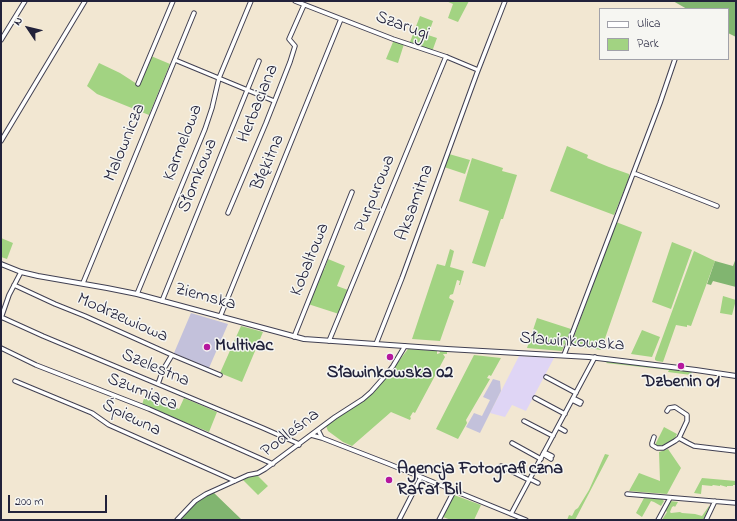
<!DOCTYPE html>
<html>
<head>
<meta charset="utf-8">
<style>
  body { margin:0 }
  #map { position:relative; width:737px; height:521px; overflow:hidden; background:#f2e7d2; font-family:"Indie Flower",sans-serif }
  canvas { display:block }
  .frame { position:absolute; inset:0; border:2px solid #22223b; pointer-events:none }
  .legend { position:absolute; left:599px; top:8px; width:130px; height:52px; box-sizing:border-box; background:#f6f6f2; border:1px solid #a1a1a9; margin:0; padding:5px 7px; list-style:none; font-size:12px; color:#22223b }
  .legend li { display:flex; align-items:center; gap:8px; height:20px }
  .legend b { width:20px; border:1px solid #a1a1a9 }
  .north { position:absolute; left:8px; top:8px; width:40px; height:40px; -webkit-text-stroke:3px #f6f6f2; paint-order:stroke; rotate:305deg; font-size:11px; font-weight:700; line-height:16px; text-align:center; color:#22223b }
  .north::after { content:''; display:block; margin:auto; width:14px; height:18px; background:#22223b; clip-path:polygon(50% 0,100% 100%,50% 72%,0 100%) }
  .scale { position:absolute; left:8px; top:495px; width:99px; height:18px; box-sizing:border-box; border:2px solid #22223b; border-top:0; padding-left:5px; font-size:12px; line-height:14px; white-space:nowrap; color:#22223b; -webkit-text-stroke:3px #f6f6f2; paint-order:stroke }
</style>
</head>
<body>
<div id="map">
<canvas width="737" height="521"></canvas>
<div class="frame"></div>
<ul class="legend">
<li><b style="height:5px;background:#fff"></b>Ulica</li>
<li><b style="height:11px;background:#a2d382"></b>Park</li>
</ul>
<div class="north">N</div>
<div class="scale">200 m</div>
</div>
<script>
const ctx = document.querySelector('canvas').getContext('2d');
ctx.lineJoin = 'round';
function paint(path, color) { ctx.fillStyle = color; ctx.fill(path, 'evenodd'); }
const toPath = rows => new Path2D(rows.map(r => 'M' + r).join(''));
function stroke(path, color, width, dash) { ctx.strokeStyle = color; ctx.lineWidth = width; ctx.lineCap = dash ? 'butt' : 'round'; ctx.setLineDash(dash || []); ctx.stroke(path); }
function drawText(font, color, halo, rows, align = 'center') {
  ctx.font = font + ' "Indie Flower",sans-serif'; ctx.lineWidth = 3; ctx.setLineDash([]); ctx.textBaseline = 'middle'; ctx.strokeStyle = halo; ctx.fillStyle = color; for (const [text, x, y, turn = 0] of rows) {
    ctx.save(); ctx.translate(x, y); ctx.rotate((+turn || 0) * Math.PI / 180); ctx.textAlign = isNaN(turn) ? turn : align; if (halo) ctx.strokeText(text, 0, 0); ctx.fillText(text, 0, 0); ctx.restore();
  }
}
paint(toPath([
  [519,356,554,358,526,411,512,405,505,417,490,413]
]), '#dfd5f5');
paint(toPath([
  [191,313,228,324,209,368,174,353],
  [493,379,500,381,501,391,480,433,466,427,474,413,482,416,490,400,483,397]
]), '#c3c1db');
paint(toPath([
  [446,1,469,1,458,22,448,18,453,4],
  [420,16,433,21,428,35,437,38,433,49,432,50,410,42],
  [396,41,404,44,398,63,386,59,393,42],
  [151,56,170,64,149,115,97,94,87,86,99,63,120,73,137,84],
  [567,146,588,155,587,158,609,167,629,174,629,178,614,215,550,191],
  [449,154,470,160,465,174,444,167],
  [472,158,503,168,502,171,517,175,503,219,501,219,485,267,472,263,489,211,459,201],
  [616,222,642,232,601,350,571,345],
  [1,238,13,243,7,259,1,257],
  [672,242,692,250,671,309,652,302],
  [450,249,454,251,450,267,464,271,460,285,459,285,460,281,457,280,453,294,450,295,449,298,454,301,440,341,412,339,437,264,445,266],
  [694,251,715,261,691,326,687,325,687,327,676,325,663,362,657,361,655,360,655,358],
  [328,259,345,266,337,286,348,290,339,314,308,304,322,269,324,270],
  [723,296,736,300,732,315,720,313],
  [537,318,571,329,562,351,527,348],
  [241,326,263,332,242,382,220,373],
  [642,330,660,337,652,357,631,354],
  [408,349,437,351,437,354,440,353,439,350,447,351,447,354,443,354,445,357,415,413,413,412,410,417,411,418,410,420,391,412,352,446,343,442,328,431,326,426,335,418,364,400,373,393,388,375],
  [474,355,501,358,491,376,489,375,487,378,490,379,466,420,467,423,458,439,436,429],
  [608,361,692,371,691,375,668,372,669,370,606,363],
  [145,395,179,409,184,398,217,412,209,432,142,405],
  [664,427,677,434,674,440,663,445,659,446,655,445],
  [668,449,681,468,667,494,629,491,639,473,660,481,659,452],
  [605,454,609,455,575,520,567,520,569,515,572,516,575,510,578,508,589,490],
  [253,476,258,476,268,486,258,495,242,479],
  [702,478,736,481,736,485,733,485,733,486,727,486,727,487,720,485,720,486,713,485,712,486,702,485,701,494,694,493],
  [454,495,481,505,474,520,451,520,443,517],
  [644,498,662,499,664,501,661,506,654,502,651,501,642,517,636,513],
  [670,501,678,502,675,507,674,506,672,507,670,512,671,513,680,512,682,513,695,514,702,516,709,506,709,508,703,520,662,520,667,512,665,510]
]), '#a2d382');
paint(toPath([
  [673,1,736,1,736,37,728,33,728,9,687,9],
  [736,258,736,287,713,281,711,285,707,284,715,261,733,266],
  [213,492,242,520,178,520,196,501]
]), '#81b570');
const minor = toPath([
  [295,1,393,39,447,57,478,70],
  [1,40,25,1],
  [175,60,274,101],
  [138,84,173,1],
  [1,141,85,1],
  [633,174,636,174,717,206],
  [228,213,266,123,290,62,295,46,289,39,304,5],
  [83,283,194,13],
  [14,285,55,304,85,316,172,355,220,375],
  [137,294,205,129,212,108,219,78,251,1],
  [162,301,259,61],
  [1,317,43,336,263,428,297,443,299,445],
  [220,317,341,19],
  [1,318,9,295,21,272],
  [294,337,352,192],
  [329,341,445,59,447,57],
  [376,344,402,278,477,73,505,1],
  [1,348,36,365,149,409,273,464],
  [564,355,660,103,675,59],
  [546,377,576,393],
  [15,381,92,413,109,425,235,481],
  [158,384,163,370,172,355],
  [535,398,565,414],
  [573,398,581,402],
  [572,400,580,404],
  [667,411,669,408,675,407,687,415,687,421,679,438,688,443,694,446,736,451],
  [524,421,553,436],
  [558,427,565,431],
  [318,430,322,438,389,464,526,520],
  [311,435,322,438],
  [654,437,652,443,652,445,657,448,663,448,675,441,679,438],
  [512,443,541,459],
  [544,452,552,456],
  [543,454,551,459],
  [501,466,529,480],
  [530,479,538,483],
  [627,494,736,503],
  [511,514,595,357],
  [177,520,195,501,206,494,248,475,258,473,265,469,335,417,363,399,371,392,386,375,393,366,405,346],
  [399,520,421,477],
  [439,520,454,491],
  [658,520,670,498],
  [706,520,715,501]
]);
const tertiary = toPath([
  [1,264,21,272,38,276,107,288,137,294,304,339,447,349,589,357,696,370,736,376]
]);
stroke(minor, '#414052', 5.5);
stroke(tertiary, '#414052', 6);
stroke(minor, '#fff', 3.5);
stroke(tertiary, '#fff', 4);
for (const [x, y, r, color] of [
  [207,347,4,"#b5179e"],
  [390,357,4,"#b5179e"],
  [681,366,4,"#b5179e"],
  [389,480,4,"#b5179e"]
]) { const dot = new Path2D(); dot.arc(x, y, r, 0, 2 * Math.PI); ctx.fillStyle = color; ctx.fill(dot); stroke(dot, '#f6f6f2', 1.5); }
drawText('18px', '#22223b', '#f6f6f2', [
  ["Szarugi",402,27,20],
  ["Herbaciana",259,104,-68],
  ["Malownicza",126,143,-68],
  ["Karmelowa",184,143,-69],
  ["Błękitna",269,163,-67],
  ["Słomkowa",199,176,-68],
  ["Purpurowa",376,194,-68],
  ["Aksamitna",416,203,-70],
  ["Kobaltowa",311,260,-68],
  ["Ziemska",205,298,15],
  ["Modrzewiowa",122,319,24],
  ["Sławinkowska",572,343,4],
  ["Szelestna",155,369,23],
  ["Szumiąca",142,393,22],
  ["Śpiewna",131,419,26],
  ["Podleśna",291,434,-37]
]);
drawText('bold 18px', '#22223b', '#f6f6f2', [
  ["Multivac",215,347],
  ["Sławinkowska 02",390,374,"center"],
  ["Dzbenin 01",681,383,"center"],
  ["Agencja Fotograficzna",397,470],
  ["Rafał Bil",397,491]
], 'left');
</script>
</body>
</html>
